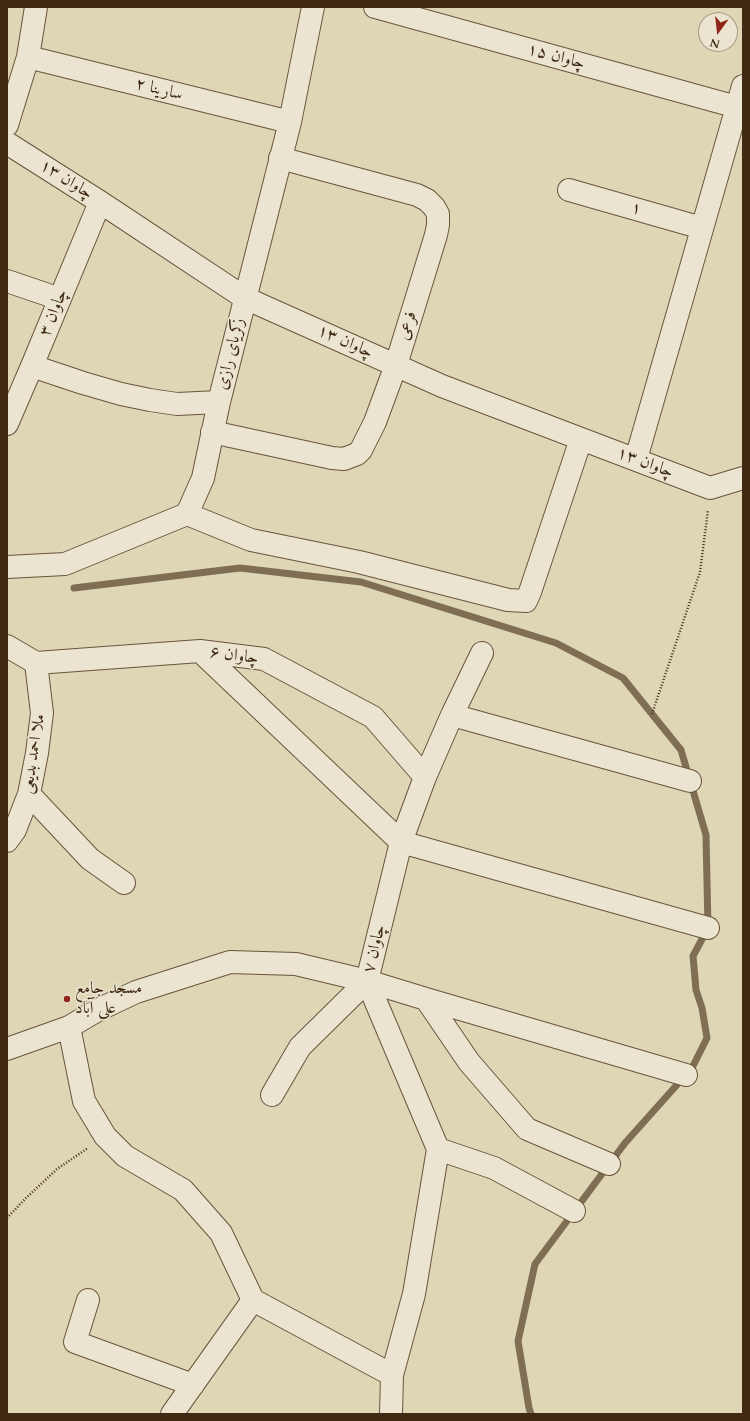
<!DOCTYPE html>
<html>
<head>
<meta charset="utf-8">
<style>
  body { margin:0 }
  #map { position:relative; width:750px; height:1421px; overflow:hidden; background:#dfd6b6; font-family:Cardo,serif }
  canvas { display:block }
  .frame { position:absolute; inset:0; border:8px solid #412a13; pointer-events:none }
  .north { position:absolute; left:698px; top:12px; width:40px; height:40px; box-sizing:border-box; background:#eae4d0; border:1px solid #a69a84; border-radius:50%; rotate:195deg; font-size:11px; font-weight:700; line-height:16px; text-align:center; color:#412a13 }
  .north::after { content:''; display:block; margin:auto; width:14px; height:18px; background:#8f2418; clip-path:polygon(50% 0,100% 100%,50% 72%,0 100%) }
</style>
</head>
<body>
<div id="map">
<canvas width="750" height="1421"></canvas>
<div class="frame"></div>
<div class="north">N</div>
</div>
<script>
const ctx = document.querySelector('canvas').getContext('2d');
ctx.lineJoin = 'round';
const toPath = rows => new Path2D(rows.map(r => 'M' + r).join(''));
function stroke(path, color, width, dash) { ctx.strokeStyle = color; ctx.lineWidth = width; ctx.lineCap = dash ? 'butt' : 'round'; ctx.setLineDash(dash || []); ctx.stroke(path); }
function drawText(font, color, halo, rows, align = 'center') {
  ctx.font = font + ' Cardo,Amiri,serif'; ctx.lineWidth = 3; ctx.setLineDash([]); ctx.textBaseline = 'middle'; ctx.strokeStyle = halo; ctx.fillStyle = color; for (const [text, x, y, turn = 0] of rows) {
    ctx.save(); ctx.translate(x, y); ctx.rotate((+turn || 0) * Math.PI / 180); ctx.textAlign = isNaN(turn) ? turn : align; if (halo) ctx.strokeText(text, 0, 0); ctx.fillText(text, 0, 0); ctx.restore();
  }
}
stroke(toPath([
  [74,588,240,568,361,582,556,643,623,678,681,750,706,835,708,928,693,956,696,990,702,1008,707,1038,692,1068,625,1143,535,1264,518,1341,529,1408,531,1414]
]), '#7f6e54', 7);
const minor = toPath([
  [375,7,737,107],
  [28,57,290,122],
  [7,125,28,57,36,7],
  [7,143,100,202,245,298,442,386,710,488,743,478],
  [569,190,702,228],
  [7,281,60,299],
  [32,366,83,383,121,394,150,400,177,404,219,402],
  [7,424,32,366,100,202],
  [212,432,332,458,344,459,357,454,361,450,375,422,396,365,436,235,438,225,438,214,434,207,427,200,417,195,280,158],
  [636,459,743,86],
  [187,514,251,540,359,562,508,600,526,601,530,592,581,439],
  [7,567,65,564,187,514,203,478,219,402,290,122,313,7],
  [7,646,36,663,200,651,264,659,373,717,425,777],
  [482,653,452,715,425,777,401,842,708,928],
  [452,715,690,781],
  [29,794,90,859,124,883],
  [7,841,15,830,29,794,37,753,42,713,36,663],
  [367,981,438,1149,494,1168,574,1211],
  [367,981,426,999,469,1062,527,1129,609,1164],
  [426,999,686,1075],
  [69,1027,84,1101,105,1136,125,1156,183,1190,221,1233,253,1300,392,1375],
  [7,1049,69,1027,98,1010,136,992,230,962,296,964,367,981,401,842,200,651],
  [272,1095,300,1047,367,981],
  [88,1300,75,1342,193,1385],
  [172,1414,253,1300],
  [391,1414,392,1375,414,1294,438,1149]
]);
stroke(minor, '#68553c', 24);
stroke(toPath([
  [652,714,700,572,708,510],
  [7,1218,25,1199,57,1169,88,1148]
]), '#412a13', 2.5, [1, 2]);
stroke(minor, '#eae4d0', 22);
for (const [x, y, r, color] of [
  [67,999,4,"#8f2418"]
]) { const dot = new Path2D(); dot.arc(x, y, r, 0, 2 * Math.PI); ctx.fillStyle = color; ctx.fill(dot); stroke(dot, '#eae4d0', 1.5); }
drawText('17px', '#412a13', '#eae4d0', [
  ["چاوان ۱۵",556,57,15],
  ["سارینا ۲",159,90,14],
  ["چاوان ۱۳",66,180,32],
  ["۱",636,209,16],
  ["چاوان ۳",54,313,-68],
  ["فرعی",408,326,-73],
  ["چاوان ۱۳",345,342,24],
  ["زکریای رازی",231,354,-76],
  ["چاوان ۱۳",645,463,21],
  ["چاوان ۶",234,656,8],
  ["ملا احمد بدیعی",34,754,-81],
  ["چاوان ۷",375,949,-76]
]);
drawText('17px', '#412a13', '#eae4d0', [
  ["مسجد جامع",75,989],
  ["علی آباد",75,1009]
], 'left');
</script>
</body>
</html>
